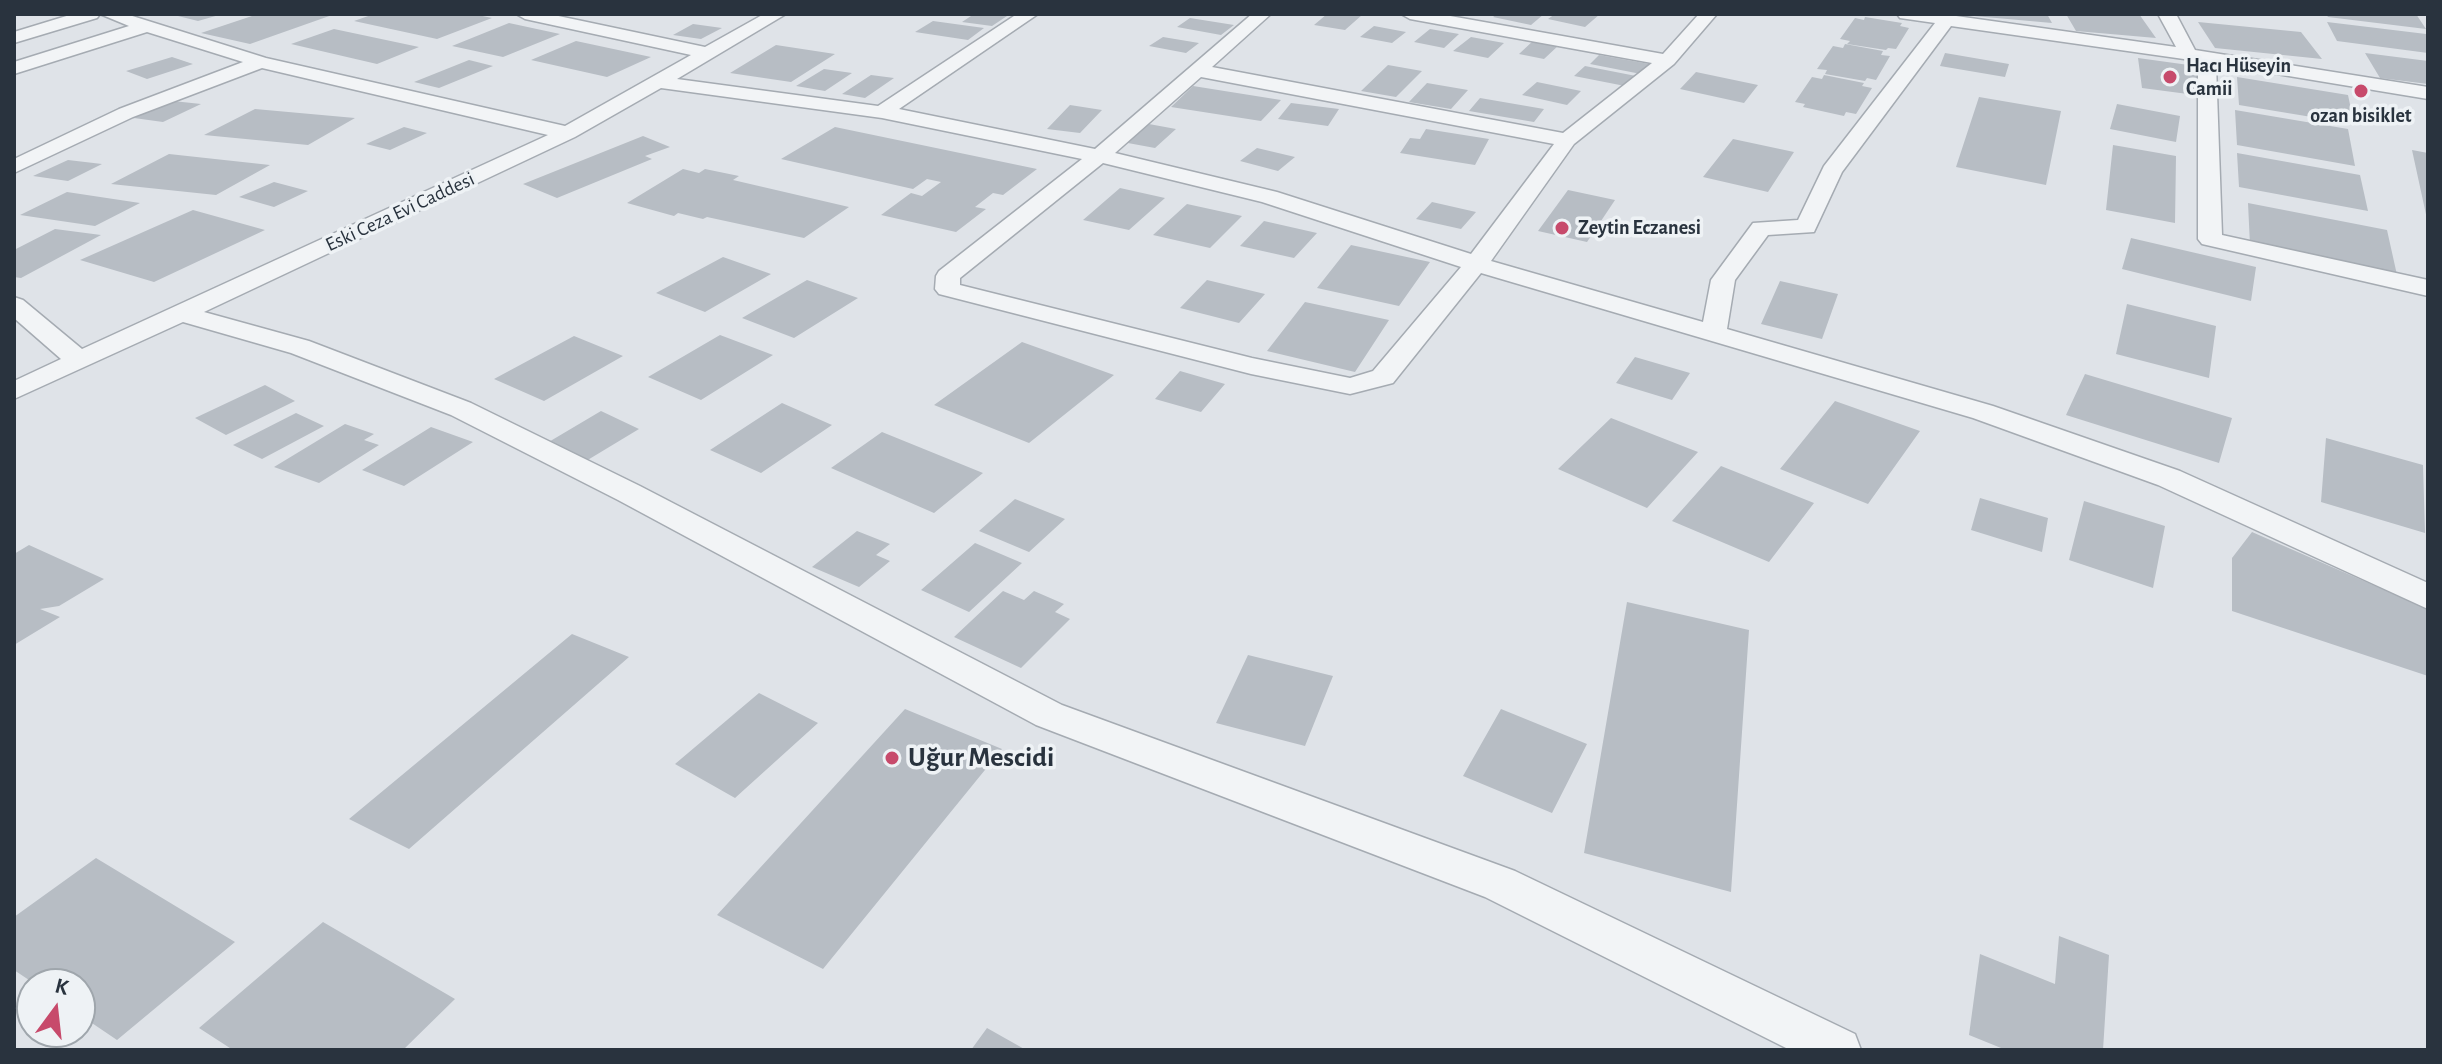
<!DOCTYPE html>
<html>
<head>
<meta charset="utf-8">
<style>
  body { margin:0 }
  #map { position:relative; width:2442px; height:1064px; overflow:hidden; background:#dfe3e8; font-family:"Alegreya Sans",sans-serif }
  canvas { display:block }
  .frame { position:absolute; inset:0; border:16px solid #29333e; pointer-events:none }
  .north { position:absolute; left:16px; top:968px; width:80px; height:80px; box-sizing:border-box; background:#eef2f5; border:2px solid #9fa6ac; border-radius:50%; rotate:15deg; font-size:22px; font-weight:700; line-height:32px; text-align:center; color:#29333e }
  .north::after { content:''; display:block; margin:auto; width:28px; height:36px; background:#c74a6b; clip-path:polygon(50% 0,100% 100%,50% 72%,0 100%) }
</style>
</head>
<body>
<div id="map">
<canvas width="2442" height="1064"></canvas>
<div class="frame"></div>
<div class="north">K</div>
</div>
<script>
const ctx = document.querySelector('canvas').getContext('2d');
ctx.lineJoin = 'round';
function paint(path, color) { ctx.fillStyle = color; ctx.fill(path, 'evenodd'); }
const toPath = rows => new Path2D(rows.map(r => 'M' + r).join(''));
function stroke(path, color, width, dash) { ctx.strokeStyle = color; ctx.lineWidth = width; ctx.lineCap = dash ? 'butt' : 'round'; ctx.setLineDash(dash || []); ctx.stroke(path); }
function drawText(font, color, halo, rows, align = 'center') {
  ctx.font = font + ' "Alegreya Sans",sans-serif'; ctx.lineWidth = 7; ctx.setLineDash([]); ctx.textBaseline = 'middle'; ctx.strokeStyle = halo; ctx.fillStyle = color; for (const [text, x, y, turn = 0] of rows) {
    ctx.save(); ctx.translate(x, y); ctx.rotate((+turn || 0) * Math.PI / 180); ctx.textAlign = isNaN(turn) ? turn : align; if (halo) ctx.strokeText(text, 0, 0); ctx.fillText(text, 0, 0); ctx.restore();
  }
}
paint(toPath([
  [184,14,219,14,219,15,198,21,178,16],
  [258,14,335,14,250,44,201,33],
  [374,14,473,14,492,18,437,39,354,21],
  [974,14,1010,14,992,26,962,22],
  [1327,14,1354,14,1362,15,1345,30,1314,25],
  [1497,14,1544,14,1531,25,1493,17],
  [1555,14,1600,14,1585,27,1548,19],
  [1974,14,2047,14,2052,23,1974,16],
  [2066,14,2139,14,2156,38,2076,31],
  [2326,14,2416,14,2426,29,2328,17],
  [1865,17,1902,23,1900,26,1909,28,1896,49,1888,48,1886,50,1847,44,1850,41,1840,39,1855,18,1864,20],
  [1190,18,1234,25,1221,35,1177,27],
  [933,21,984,28,968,40,915,32],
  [2198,22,2301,32,2322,59,2215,48],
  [2327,22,2426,34,2428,53,2337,41],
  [509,23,560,34,503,57,452,46],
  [693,24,722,28,701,39,673,35],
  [1374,26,1406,32,1392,43,1360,37],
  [334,29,419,47,377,64,291,44],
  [1430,29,1459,34,1444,48,1414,42],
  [1163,37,1199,43,1186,53,1149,46],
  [1471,37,1504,43,1488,58,1453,51],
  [1534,40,1559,45,1544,59,1519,54],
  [576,41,651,57,607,77,531,60],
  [1845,44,1883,51,1881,55,1890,56,1876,80,1867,78,1865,81,1825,74,1827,70,1817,69,1833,46,1843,48],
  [776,45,835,54,791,82,730,73],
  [1945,53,2009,64,2005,77,1940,66],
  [2365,53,2428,61,2428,84,2380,78],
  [1599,55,1649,64,1641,74,1590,64],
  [172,57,193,64,147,79,126,71],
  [2138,58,2196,66,2203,96,2142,88],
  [469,60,493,66,439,88,414,82],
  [1388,65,1422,71,1396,97,1361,91],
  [1585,66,1636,76,1625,86,1574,76],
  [824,69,852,73,825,91,796,86],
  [1696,72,1758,85,1744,103,1680,89],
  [871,75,894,78,865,98,842,94],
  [1824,75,1864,83,1862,86,1872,88,1856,114,1846,112,1844,116,1803,107,1805,104,1795,102,1812,77,1822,79],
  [2237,77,2348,95,2354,124,2239,105],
  [1537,82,1581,91,1567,105,1522,95],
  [1427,83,1468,90,1451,109,1409,102],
  [1193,86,1281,100,1261,121,1171,107],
  [1979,97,2061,111,2046,185,1956,167],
  [1480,98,1544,109,1534,122,1469,111],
  [173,101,201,104,163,122,134,118],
  [1291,103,1339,109,1328,126,1278,119],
  [2117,104,2180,116,2176,142,2110,129],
  [1070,105,1102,110,1080,133,1047,129],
  [255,109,355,118,308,145,204,135],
  [2235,110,2348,129,2355,166,2237,145],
  [1138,122,1176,129,1155,148,1117,141],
  [404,127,427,133,390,150,366,144],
  [835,127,1037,169,1003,195,993,193,975,207,986,209,956,232,881,215,911,193,922,196,941,182,927,179,913,189,781,159],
  [1426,129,1489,139,1475,165,1400,153,1410,138,1420,139],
  [643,136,670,147,645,156,652,159,557,198,523,184],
  [1733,139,1794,152,1768,192,1703,177],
  [2113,145,2176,156,2175,223,2106,210],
  [1257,148,1295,157,1278,171,1240,161],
  [2412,150,2428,153,2428,219,2427,219],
  [2237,153,2360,175,2368,211,2239,187],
  [169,154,270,165,216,195,111,184],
  [68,160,102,164,68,181,33,176],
  [683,169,699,173,705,169,739,176,733,180,849,207,804,238,707,217,703,219,678,213,674,216,627,203],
  [274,182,308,191,274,207,239,197],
  [1120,188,1165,198,1129,230,1083,220],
  [1568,190,1615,200,1587,242,1538,231],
  [67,192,140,203,95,226,20,215],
  [1432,202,1476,212,1461,229,1416,219],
  [2248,203,2387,230,2397,275,2250,245],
  [1187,204,1242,216,1210,248,1153,235],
  [193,210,265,230,154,282,80,260],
  [1264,221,1317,233,1294,258,1240,246],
  [55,229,101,235,21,278,14,277,14,250],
  [2131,238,2256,267,2251,301,2122,269],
  [1351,245,1430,262,1399,306,1317,288],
  [723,257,771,274,705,312,656,293],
  [807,280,858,298,794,338,742,318],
  [1207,280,1265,294,1239,323,1180,308],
  [1780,281,1838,294,1822,339,1761,324],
  [1305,302,1389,320,1355,372,1267,351],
  [2127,304,2216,326,2209,378,2116,354],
  [720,335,773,355,701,400,648,377],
  [574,336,623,356,544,401,494,379],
  [1022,342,1114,375,1029,443,934,405],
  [1635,357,1690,373,1672,400,1616,383],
  [1180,371,1225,384,1201,412,1155,399],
  [2085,374,2232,418,2219,463,2066,415],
  [265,385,295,401,226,435,195,418],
  [1835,401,1920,431,1868,504,1780,469],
  [782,403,832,425,761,473,710,450],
  [601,411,639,429,586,461,547,443],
  [296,413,324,426,262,459,233,445],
  [1611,418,1698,452,1647,508,1558,469],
  [345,424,374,434,364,440,379,445,319,483,274,467],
  [431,427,473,442,404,486,362,470],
  [882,432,983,473,934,513,831,468],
  [2326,438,2423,465,2425,533,2321,502],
  [1721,466,1814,503,1769,562,1672,521],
  [1980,498,2048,518,2042,552,1971,530],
  [1015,499,1065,519,1029,552,979,531],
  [2084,501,2165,526,2153,588,2069,560],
  [857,531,890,544,876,555,890,561,859,587,812,567],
  [2252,532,2428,609,2428,676,2232,611,2232,558],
  [975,543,1022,563,969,612,921,590],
  [29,545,104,579,59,606,40,609,60,617,14,645,14,554],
  [1003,591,1024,600,1034,591,1064,604,1055,612,1070,619,1021,668,954,637],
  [1627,602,1749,630,1731,892,1584,853],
  [572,634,629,657,409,849,349,819],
  [1248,655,1333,676,1305,746,1216,723],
  [759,693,818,723,735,798,675,764],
  [905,709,1002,749,823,969,717,915],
  [1501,709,1587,744,1552,813,1463,776],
  [96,858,235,942,117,1040,80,1015,80,984,35,984,14,970,14,917],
  [323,922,455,999,403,1050,233,1050,199,1028],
  [2059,936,2109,955,2103,1050,2006,1050,1969,1035,1980,954,2055,984],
  [987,1028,1026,1050,971,1050]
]), '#b7bdc4');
const street = toPath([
  [73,14,126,14,266,58,565,126,691,55,525,19,516,14,549,14,705,47,764,14,786,14,677,79,878,106,1017,14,1038,14,899,109,1095,149,1252,14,1271,14,1212,67,1563,133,1652,63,1410,19,1401,14,1439,14,1663,54,1699,14,1717,14,1674,64,1574,144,1491,261,1703,322,1711,280,1753,223,1798,220,1824,166,1935,23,1900,18,1897,14,1942,14,2176,47,2158,14,2176,14,2195,50,2428,87,2428,99,2216,64,2222,235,2428,280,2428,296,2202,244,2198,239,2198,61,1951,26,1842,172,1814,232,1768,235,1735,280,1727,329,1993,406,2180,471,2428,583,2428,609,2158,485,1973,418,1481,273,1393,383,1350,394,1251,374,939,294,935,289,936,276,939,271,1082,159,882,118,661,88,575,137,204,312,309,341,471,403,640,486,1062,705,1515,871,1855,1034,1861,1050,1790,1050,1485,897,1036,725,618,500,451,415,291,353,183,322,14,399,14,381,61,359,14,318,14,297,23,300,82,349,548,135,262,68,133,117,14,173,14,159,119,109,243,62,147,32,14,74,14,62,129,26,100,14,97,18,14,43,14,32,73,14],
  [1201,77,1554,144,1471,254,1277,192,1115,153,1201,77],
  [1103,163,1262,202,1461,267,1373,371,1350,378,1252,358,960,285,960,278,1103,163]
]);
stroke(street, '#a5abb2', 3);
paint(street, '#f2f4f6');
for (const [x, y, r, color] of [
  [2170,77,8,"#c74a6b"],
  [2361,91,8,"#c74a6b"],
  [1562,228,8,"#c74a6b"],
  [892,758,8,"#c74a6b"]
]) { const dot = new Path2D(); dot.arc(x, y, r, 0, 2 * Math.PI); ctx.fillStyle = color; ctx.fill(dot); stroke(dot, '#eef2f5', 3); }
drawText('bold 20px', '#29333e', '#eef2f5', [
  ["Hacı Hüseyin",2186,66],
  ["Camii",2186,89],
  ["ozan bisiklet",2361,116,"center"],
  ["Zeytin Eczanesi",1578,228]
], 'left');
drawText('20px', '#29333e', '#eef2f5', [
  ["Eski Ceza Evi Caddesi",400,212,-25]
]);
drawText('bold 28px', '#29333e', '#eef2f5', [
  ["Uğur Mescidi",908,758]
], 'left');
</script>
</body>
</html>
